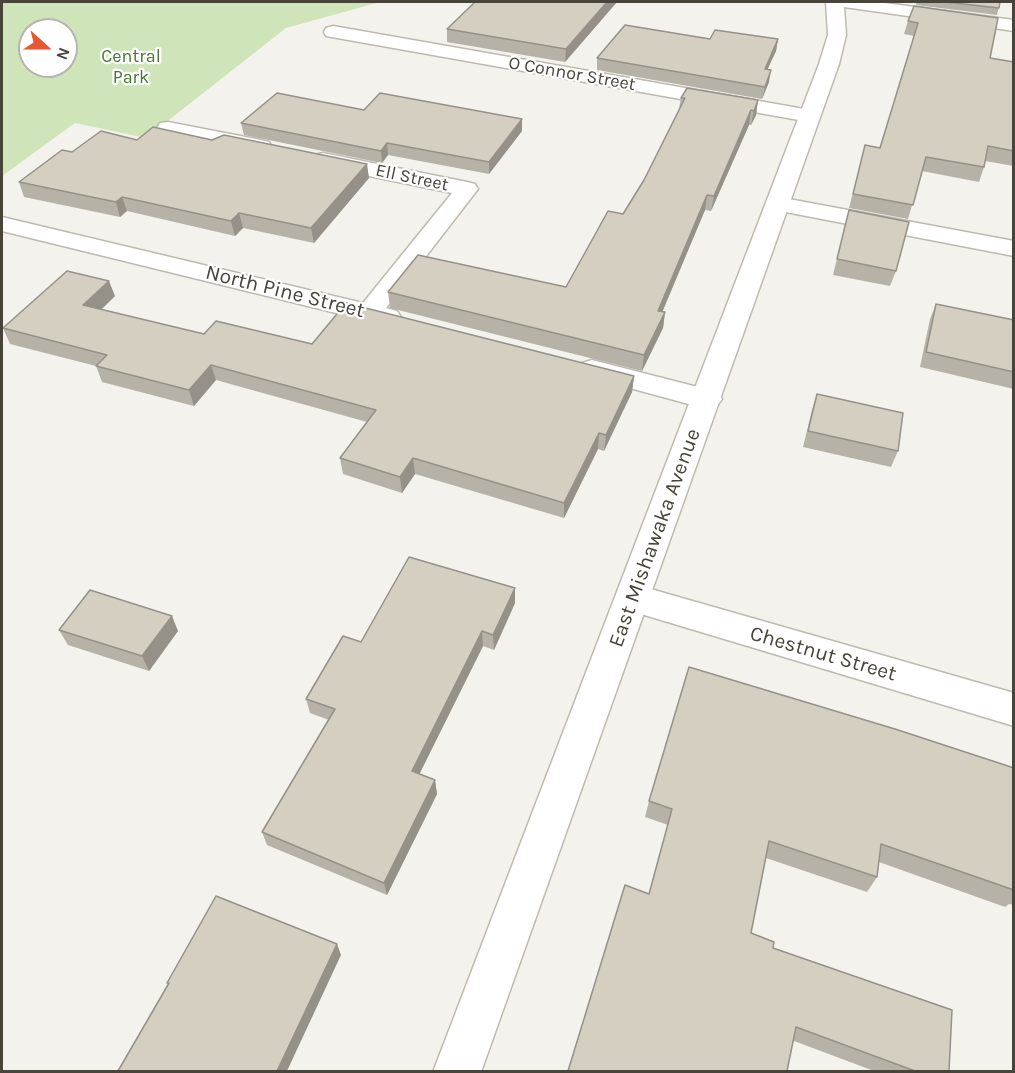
<!DOCTYPE html>
<html>
<head>
<meta charset="utf-8">
<style>
  body { margin:0 }
  #map { position:relative; width:1015px; height:1073px; overflow:hidden; background:#f4f2ec; font-family:Karla,sans-serif }
  canvas { display:block }
  .frame { position:absolute; inset:0; border:3px solid #48443a; pointer-events:none }
  .north { position:absolute; left:18px; top:18px; width:60px; height:60px; box-sizing:border-box; background:#fff; border:2px solid #b6b4b0; border-radius:50%; rotate:111deg; font-size:16px; font-weight:700; line-height:24px; text-align:center; color:#48443a }
  .north::after { content:''; display:block; margin:auto; width:21px; height:27px; background:#e55733; clip-path:polygon(50% 0,100% 100%,50% 72%,0 100%) }
</style>
</head>
<body>
<div id="map">
<canvas width="1015" height="1073"></canvas>
<div class="frame"></div>
<div class="north">N</div>
</div>
<script>
const ctx = document.querySelector('canvas').getContext('2d');
ctx.lineJoin = 'round';
function paint(path, color) { ctx.fillStyle = color; ctx.fill(path, 'evenodd'); }
const toPath = rows => new Path2D(rows.map(r => 'M' + r).join(''));
function stroke(path, color, width, dash) { ctx.strokeStyle = color; ctx.lineWidth = width; ctx.lineCap = dash ? 'butt' : 'round'; ctx.setLineDash(dash || []); ctx.stroke(path); }
function drawText(font, color, halo, rows, align = 'center') {
  ctx.font = font + ' Karla,sans-serif'; ctx.lineWidth = 4.5; ctx.setLineDash([]); ctx.textBaseline = 'middle'; ctx.strokeStyle = halo; ctx.fillStyle = color; for (const [text, x, y, turn = 0] of rows) {
    ctx.save(); ctx.translate(x, y); ctx.rotate((+turn || 0) * Math.PI / 180); ctx.textAlign = isNaN(turn) ? turn : align; if (halo) ctx.strokeText(text, 0, 0); ctx.fillText(text, 0, 0); ctx.restore();
  }
}
paint(toPath([
  [2,2,380,2,286,28,146,138,75,123,2,176],
  [30,30,66,30,66,66,30,66]
]), '#cfe4b9');
const minor = toPath([
  [333,26,810,110,817,112,820,116,817,120,810,122,326,36,324,32,326,28,333,26],
  [168,122,261,140,269,142,272,147,269,152,261,154,160,133,157,128,160,123,168,122],
  [323,153,467,182,475,184,478,189,386,308,397,311,401,317,397,323,388,325,369,321,2,231,2,217,363,303,452,193,315,165,312,160,315,155,323,153],
  [778,197,1014,241,1014,256,770,209,766,204,770,199,778,197],
  [592,360,717,392,722,399,717,406,707,409,582,375,578,369,582,363,592,360],
  [633,584,1014,693,1014,726,621,608,616,598,621,588,633,584]
]);
const tertiary = toPath([
  [826,2,877,2,1014,20,1014,31,844,7,846,35,839,64,481,1072,433,1072,819,64,828,35,826,2]
]);
stroke(minor, '#bfbaaf', 3);
stroke(tertiary, '#bfbaaf', 3);
paint(minor, '#fff');
paint(tertiary, '#fff');
paint(toPath([
  [475,2,617,2,565,62,447,42,447,29],
  [917,2,1000,2,997,15,916,5],
  [914,6,990,58,1014,62,1014,166,985,161,984,167,979,182,922,171,908,219,849,208,865,145,880,148,914,36,904,34,908,21],
  [710,39,778,39,776,51,767,70,769,82,762,99,597,70,597,58],
  [681,98,758,100,756,115,751,125,749,125,711,211,705,210,662,312,665,312,663,328,642,371,390,308,388,292,566,287,623,214,644,180,679,109],
  [364,110,522,119,522,131,489,174,388,155,382,163,244,135,241,123],
  [137,140,369,178,314,243,243,228,235,236,127,211,120,217,24,197,19,182],
  [849,210,896,271,890,286,833,275],
  [115,296,101,310,204,334,312,344,634,376,632,392,604,451,598,449,564,518,415,474,402,493,343,474,340,458,367,422,216,380,194,406,102,382,96,366,10,344,3,328],
  [936,304,1014,320,1014,389,920,367,930,319],
  [817,394,898,451,891,467,803,447,812,410],
  [515,588,515,603,494,650,483,646,419,774,435,780,437,794,387,895,267,845,262,832,329,720,310,713,306,699,361,642],
  [59,630,178,631,149,671,68,645],
  [1014,768,1014,905,1009,904,1005,907,879,862,877,877,867,892,766,858,751,933,949,1071,874,1071,794,1041,649,894,668,825,645,817,649,801]
]), '#b7b2a7');
paint(toPath([
  [607,2,617,2,565,62,566,49],
  [778,39,776,51,762,81,765,69],
  [771,70,769,82,762,99,765,87],
  [758,100,756,115,751,125,754,111],
  [751,110,749,125,711,211,714,196],
  [522,119,522,131,489,174,489,162],
  [387,143,388,155,382,163,381,151],
  [367,164,369,178,314,243,311,228],
  [707,195,705,210,656,327,658,311],
  [122,197,127,211,120,217,116,202],
  [239,213,243,228,235,236,231,221],
  [109,281,115,296,89,321,83,305],
  [665,312,663,328,642,371,644,355],
  [211,365,216,380,194,406,189,390],
  [634,376,632,392,604,451,606,435],
  [599,433,598,449,564,518,564,503],
  [413,458,415,474,402,493,400,477],
  [515,588,515,603,494,650,493,635],
  [172,616,178,631,149,671,142,656],
  [482,631,483,646,414,785,412,771],
  [435,780,437,794,387,895,384,883],
  [337,944,341,955,287,1071,277,1071]
]), '#959188');
const building = toPath([
  [475,2,607,2,566,49,447,29,475,2],
  [946,2,1000,2,999,8,946,2],
  [914,6,998,18,990,58,1014,62,1014,151,988,146,984,167,926,157,913,205,853,194,865,145,880,148,918,23,908,21,914,6],
  [625,25,710,39,715,30,778,39,765,69,771,70,765,87,597,58,625,25],
  [687,88,758,100,754,111,751,110,714,196,707,195,658,311,665,312,644,355,388,292,418,255,566,287,608,211,623,214,644,180,685,98,681,98,687,88],
  [277,93,364,110,380,93,522,119,489,162,387,143,381,151,241,123,277,93],
  [153,127,212,140,224,135,367,164,311,228,239,213,231,221,122,197,116,202,19,182,62,150,72,152,101,131,137,140,153,127],
  [849,210,909,222,896,271,837,259,849,210],
  [67,271,109,281,83,305,204,334,216,321,312,344,346,303,634,376,606,435,599,433,564,503,413,458,400,477,340,458,376,410,211,365,189,390,96,366,107,355,3,328,67,271],
  [936,304,1014,320,1014,372,926,352,936,304],
  [817,394,903,413,898,451,808,431,817,394],
  [409,557,515,588,493,635,482,631,412,771,435,780,384,883,262,832,335,709,306,699,343,636,361,642,409,557],
  [90,590,172,616,142,656,59,630,90,590],
  [689,667,895,729,1014,768,1014,890,881,844,877,877,769,841,751,933,774,942,773,948,952,1010,949,1071,915,1071,796,1027,787,1071,568,1071,625,885,649,894,672,809,649,801,689,667],
  [216,896,337,944,277,1071,118,1071,169,983,167,983,216,896]
]);
paint(building, '#d5cfc2');
stroke(building, '#959188', 1.5);
drawText('18px', '#487532', '#fff', [
  ["Central",131,57],
  ["Park",131,78]
]);
drawText('18px', '#48443a', '#fff', [
  ["O Connor Street",572,74,10],
  ["Ell Street",412,178,12]
]);
drawText('21px', '#48443a', '#fff', [
  ["North Pine Street",285,292,14],
  ["East Mishawaka Avenue",655,538,-70],
  ["Chestnut Street",823,654,16]
]);
</script>
</body>
</html>
